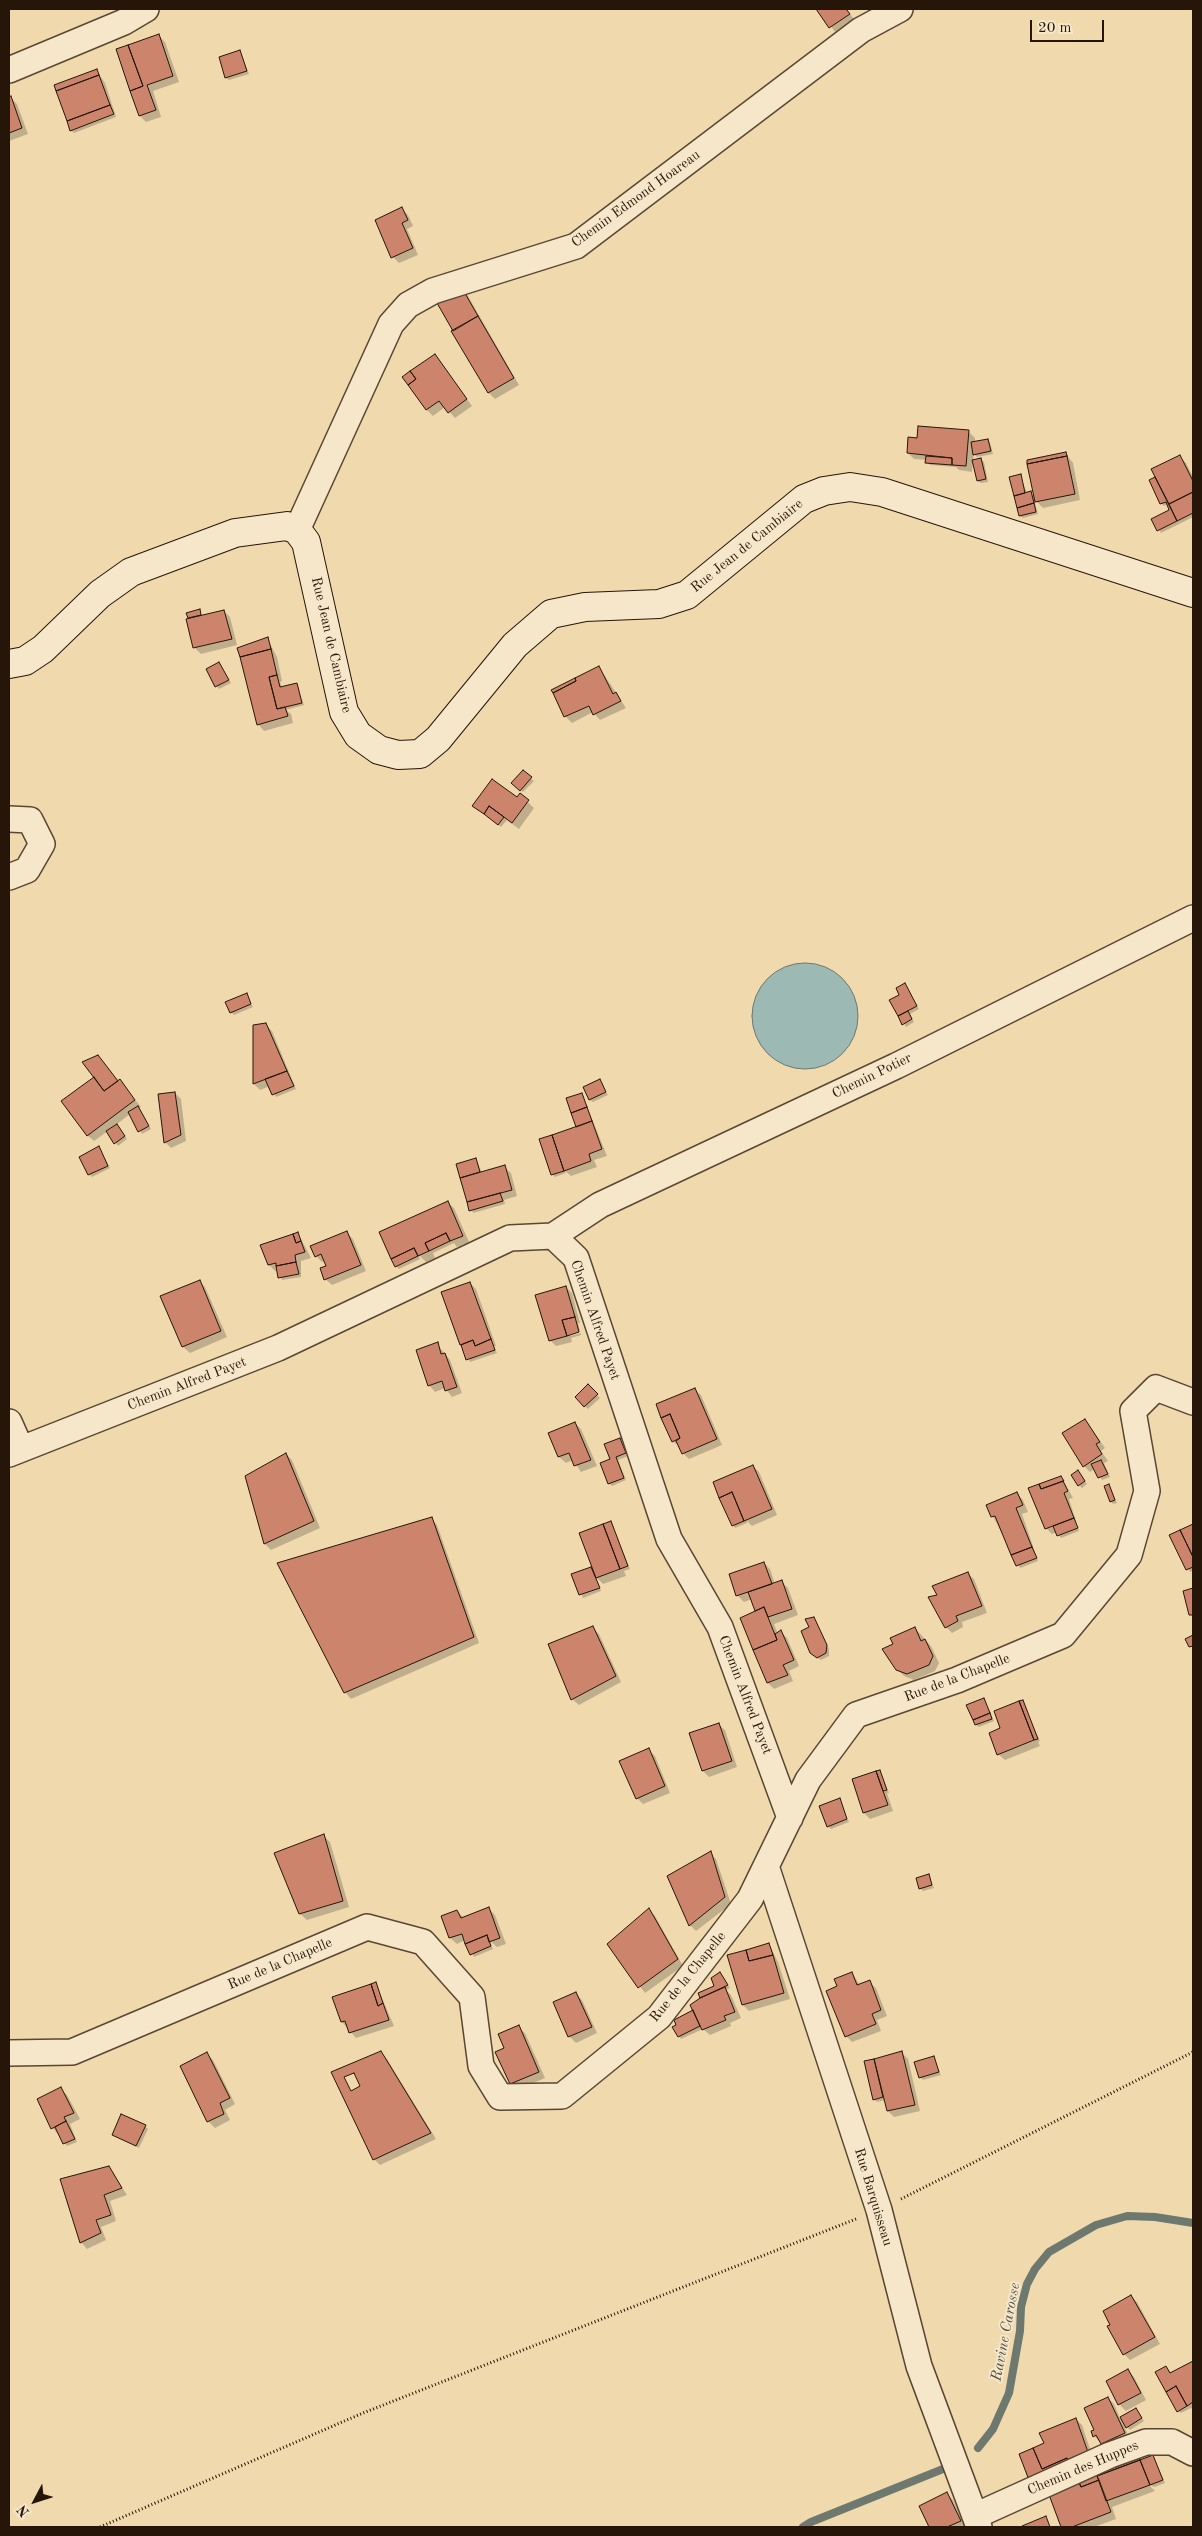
<!DOCTYPE html>
<html>
<head>
<meta charset="utf-8">
<style>
  body { margin:0 }
  #map { position:relative; width:1202px; height:2536px; overflow:hidden; background:#f1d9ae; font-family:"Old Standard TT",serif }
  canvas { display:block }
  .frame { position:absolute; inset:0; border:10px solid #251609; pointer-events:none }
  .north { position:absolute; left:10px; top:2476px; width:50px; height:50px; -webkit-text-stroke:4px #f6e6ca; paint-order:stroke; rotate:230deg; font-size:14px; font-weight:700; line-height:20px; text-align:center; color:#251609 }
  .north::after { content:''; display:block; margin:auto; width:18px; height:22px; background:#251609; clip-path:polygon(50% 0,100% 100%,50% 72%,0 100%) }
  .scale { position:absolute; left:1030px; top:20px; width:74px; height:22px; box-sizing:border-box; border:2px solid #251609; border-top:0; padding-left:6px; font-size:15px; line-height:18px; white-space:nowrap; color:#251609; -webkit-text-stroke:4px #f6e6ca; paint-order:stroke }
</style>
</head>
<body>
<div id="map">
<canvas width="1202" height="2536"></canvas>
<div class="frame"></div>
<div class="north">N</div>
<div class="scale">20 m</div>
</div>
<script>
const ctx = document.querySelector('canvas').getContext('2d');
ctx.lineJoin = 'round';
function paint(path, color) { ctx.fillStyle = color; ctx.fill(path, 'evenodd'); }
const toPath = rows => new Path2D(rows.map(r => 'M' + r).join(''));
function stroke(path, color, width, dash) { ctx.strokeStyle = color; ctx.lineWidth = width; ctx.lineCap = dash ? 'butt' : 'round'; ctx.setLineDash(dash || []); ctx.stroke(path); }
function drawText(font, color, halo, rows, align = 'center') {
  ctx.font = font + ' "Old Standard TT",serif'; ctx.lineWidth = 4; ctx.setLineDash([]); ctx.textBaseline = 'middle'; ctx.strokeStyle = halo; ctx.fillStyle = color; for (const [text, x, y, turn = 0] of rows) {
    ctx.save(); ctx.translate(x, y); ctx.rotate((+turn || 0) * Math.PI / 180); ctx.textAlign = isNaN(turn) ? turn : align; if (halo) ctx.strokeText(text, 0, 0); ctx.fillText(text, 0, 0); ctx.restore();
  }
}
const water = toPath([
  '752 1016a53 53 0 1 1 106 0a53 53 0 1 1-106 0Z'
]);
paint(water, '#9db9b3');
stroke(water, '#6d786f', 1);
paint(toPath([
  [818,9,847,9,855,21,836,33],
  [159,36,165,42,179,82,153,91,161,117,146,122,140,116],
  [240,52,249,74,229,80,226,78],
  [97,71,105,83,116,117,74,133,71,130],
  [11,98,17,104,28,134,9,141,9,99],
  [402,209,408,215,413,226,407,229,418,255,399,263,393,257],
  [462,290,468,296,519,385,495,399,489,393],
  [434,355,472,406,455,418,445,407,433,416,426,409],
  [969,432,975,438,975,443,988,440,990,443,993,454,977,457,974,454,973,461,981,459,984,462,988,482,981,483,978,481,973,461,972,472,959,470,956,467,930,465,927,460,914,459,908,453,919,439],
  [1066,454,1073,463,1080,500,1043,508,1034,499,1038,514,1023,518,1020,516,1020,476,1027,493,1030,493,1036,498],
  [1180,457,1186,463,1193,477,1193,517,1161,533,1153,519,1171,510,1168,504,1164,506,1161,503,1155,479,1159,482],
  [199,611,203,616,224,611,230,617,237,645,201,654,195,648,189,618],
  [267,638,277,657,282,681,280,682,282,688,296,684,304,705,286,710,291,714,293,723,264,731,258,724],
  [219,663,231,683,219,689,207,670],
  [599,667,626,708,600,720,593,712,572,723,566,717,553,690],
  [523,772,534,781,523,792,513,783],
  [520,795,534,808,519,829,507,820,501,827,474,806,517,799],
  [907,988,919,1009,910,1014,914,1022,906,1027,891,1001,901,996],
  [246,995,253,1007,234,1015,231,1012],
  [265,1024,272,1031,296,1089,276,1097,270,1086,260,1090,254,1084],
  [120,1081,141,1107,139,1108,151,1129,142,1134,130,1114,117,1124,127,1139,118,1146,108,1131,94,1141,87,1135],
  [599,1081,608,1095,593,1102,590,1100],
  [175,1093,181,1099,186,1141,171,1148,165,1142],
  [582,1094,607,1156,594,1160,597,1167,571,1176,564,1170,566,1173,555,1177,552,1174,578,1127],
  [101,1151,110,1168,92,1177,89,1174],
  [476,1159,482,1173,504,1167,511,1173,517,1196,504,1200,505,1204,473,1213,457,1165],
  [447,1202,454,1208,469,1242,457,1247,454,1243,433,1253,435,1258,426,1262,418,1254,420,1259,399,1269,396,1266],
  [346,1232,353,1239,366,1271,332,1285,325,1279,327,1266,325,1261,322,1262,316,1256],
  [298,1233,311,1258,301,1261,301,1277,282,1280,278,1270,275,1271,269,1265],
  [199,1281,205,1287,227,1337,190,1353,183,1347,162,1296],
  [470,1283,476,1289,496,1346,494,1346,497,1353,470,1362,443,1293],
  [566,1287,572,1293,580,1323,578,1323,580,1331,570,1333,570,1336,581,1333,581,1335,571,1338,572,1342,556,1346,550,1340],
  [437,1344,450,1360,462,1393,452,1397,445,1388,435,1392,429,1385],
  [588,1386,600,1398,588,1409,576,1397],
  [694,1389,701,1395,722,1445,689,1459,683,1453,679,1443,676,1444,673,1441],
  [1085,1420,1105,1448,1101,1451,1108,1461,1104,1463,1110,1477,1102,1480,1095,1469,1090,1472,1084,1466],
  [575,1423,581,1429,597,1466,581,1472,573,1460,566,1463,559,1457,550,1434],
  [620,1440,628,1456,618,1460,626,1480,612,1486,609,1483,612,1460],
  [286,1454,292,1460,320,1528,271,1550,265,1544],
  [753,1466,759,1472,777,1515,752,1526,747,1521,747,1523,735,1528,733,1525],
  [1081,1474,1087,1484,1082,1488,1079,1485],
  [1063,1480,1073,1498,1069,1499,1079,1531,1061,1538,1057,1532,1052,1534,1046,1528],
  [1109,1485,1117,1503,1113,1504,1111,1501],
  [1017,1493,1023,1500,1028,1512,1022,1514,1038,1561,1020,1568,987,1505],
  [431,1518,437,1525,479,1643,351,1699,345,1692],
  [611,1522,630,1569,624,1571,626,1576,603,1584,596,1577,601,1591,583,1598,573,1575,591,1568,595,1572],
  [1193,1525,1193,1571,1190,1572,1171,1536],
  [764,1563,770,1569,775,1584,782,1582,788,1588,798,1615,774,1624,778,1634,781,1632,787,1638,799,1666,789,1671,793,1681,774,1689,768,1683,741,1618,757,1612,752,1599,744,1602,738,1596,730,1575],
  [967,1573,974,1579,987,1613,962,1622,963,1627,952,1633,946,1627,939,1595],
  [814,1618,829,1649,829,1656,821,1660,814,1655],
  [593,1628,599,1634,621,1682,579,1705,572,1699],
  [915,1628,931,1646,939,1663,935,1671,914,1680,904,1676,897,1669,884,1650,895,1645],
  [984,1699,994,1721,979,1727,976,1725],
  [1022,1701,1040,1741,1038,1742,1040,1746,1005,1760,998,1754,1002,1729],
  [718,1724,725,1730,737,1767,709,1777,703,1771,690,1734],
  [648,1750,655,1756,670,1793,643,1804,637,1798],
  [880,1771,889,1793,887,1793,893,1811,870,1819,864,1813],
  [839,1800,849,1822,831,1829,828,1826],
  [324,1836,330,1842,349,1907,307,1920,300,1914],
  [710,1853,716,1859,731,1904,696,1931,690,1925],
  [928,1875,934,1888,923,1891,920,1888],
  [489,1909,495,1915,506,1944,497,1947,489,1940,493,1949,474,1957,465,1940,457,1944,450,1938,457,1911,464,1918],
  [649,1910,655,1916,683,1966,645,1993,608,1944],
  [769,1944,778,1962,790,1999,749,2011,743,2005],
  [852,1973,860,1985,869,1982,876,1988,887,2016,877,2020,881,2031,852,2042,846,2036,838,1987],
  [723,1977,730,1988,726,1990,731,1995,741,2018,730,2023,731,2026,710,2035,703,2029,681,2039,674,2028,694,2011,704,2000,701,1997,716,1986],
  [376,1984,394,2026,356,2038,342,2022],
  [576,1994,582,2000,597,2033,576,2043,569,2036],
  [518,2027,525,2033,545,2078,517,2090,511,2084,506,2048],
  [381,2053,387,2059,436,2139,380,2165,374,2159],
  [902,2053,908,2059,920,2111,894,2117,888,2111,885,2100,877,2102,874,2099,865,2062],
  [207,2054,213,2060,235,2104,225,2110,230,2120,215,2128,208,2121,181,2067],
  [933,2057,941,2075,923,2080,920,2077],
  [61,2089,67,2095,80,2119,70,2124,77,2142,67,2146,49,2123],
  [145,2126,148,2129,139,2148,113,2135],
  [109,2167,127,2195,110,2201,116,2221,101,2227,106,2240,87,2249,81,2242],
  [1131,2296,1137,2302,1160,2344,1130,2360,1124,2354,1112,2326],
  [1193,2362,1193,2410,1191,2408,1181,2413,1178,2411,1166,2368,1172,2374],
  [1128,2371,1134,2377,1146,2400,1126,2411,1119,2404,1107,2382],
  [1108,2398,1114,2404,1120,2418,1136,2409,1144,2421,1130,2430,1123,2423,1130,2440,1108,2450,1094,2436],
  [1076,2419,1082,2425,1094,2461,1045,2444],
  [1153,2456,1165,2483,1154,2487,1147,2483,1155,2491,1112,2507,1116,2519,1094,2527,1063,2527,1049,2493,1140,2457,1142,2461],
  [947,2494,953,2500,966,2527,930,2527,920,2506]
]), '#0003');
stroke(toPath([
  [978,2448,993,2429,1009,2393,1020,2331,1021,2307,1027,2284,1035,2269,1049,2252,1096,2225,1127,2216,1155,2217,1193,2223],
  [803,2527,811,2522,943,2469]
]), '#6d786f', 8);
const building = toPath([
  [816,9,846,9,850,14,829,28,816,9],
  [159,34,173,76,147,85,156,110,139,116,130,91,143,86,128,45,159,34],
  [128,45,143,86,130,91,116,49,128,45],
  [240,50,247,71,225,78,219,57,240,50],
  [97,69,99,75,56,91,54,85,97,69],
  [99,75,110,105,67,121,56,91,99,75],
  [11,96,22,128,9,133,9,97,11,96],
  [110,105,114,114,70,131,67,121,110,105],
  [402,207,408,220,402,223,413,248,391,258,375,220,402,207],
  [462,288,478,316,453,331,437,303,462,288],
  [478,316,514,378,488,393,451,331,478,316],
  [435,354,467,399,448,413,439,401,426,410,408,385,416,379,410,371,435,354],
  [410,371,416,379,408,385,402,377,410,371],
  [918,426,969,430,966,466,952,465,952,458,907,453,908,437,917,438,918,426],
  [988,439,991,451,973,455,971,442,988,439],
  [1066,452,1067,456,1027,464,1027,460,1066,452],
  [1180,455,1193,481,1193,492,1169,504,1151,469,1180,455],
  [926,456,952,458,952,465,925,463,926,456],
  [1067,456,1075,494,1035,502,1027,464,1067,456],
  [981,458,986,479,977,481,972,460,981,458],
  [1021,474,1025,493,1014,496,1009,477,1021,474],
  [1155,477,1177,521,1157,531,1151,519,1169,510,1166,502,1160,504,1149,480,1155,477],
  [1031,491,1034,503,1017,508,1014,496,1031,491],
  [1193,492,1193,513,1177,521,1169,504,1193,492],
  [1034,503,1036,512,1019,516,1017,508,1034,503],
  [200,609,201,615,188,618,186,613,200,609],
  [224,610,232,639,193,648,186,619,224,610],
  [268,637,271,649,240,657,237,648,268,637],
  [271,649,277,675,269,677,277,709,285,707,288,716,257,725,240,657,271,649],
  [219,662,229,680,215,687,206,669,219,662],
  [599,666,613,694,616,692,621,701,593,715,589,706,564,717,553,693,576,681,575,678,599,666],
  [277,675,280,687,297,683,302,703,277,709,269,677,277,675],
  [575,678,576,681,553,693,551,690,575,678],
  [523,770,532,777,520,791,511,783,523,770],
  [492,779,517,797,520,793,529,800,512,823,489,806,484,814,472,806,492,779],
  [489,806,504,817,498,825,484,814,489,806],
  [905,983,917,1006,898,1016,889,1000,899,995,896,988,905,983],
  [247,993,251,1004,230,1013,225,1002,247,993],
  [908,1011,912,1019,902,1025,898,1016,908,1011],
  [266,1023,287,1071,253,1084,253,1025,266,1023],
  [98,1055,118,1081,104,1091,82,1062,98,1055],
  [287,1071,294,1086,272,1095,265,1079,287,1071],
  [94,1077,104,1091,120,1079,135,1100,87,1136,61,1101,94,1077],
  [600,1079,606,1092,589,1100,583,1087,600,1079],
  [175,1092,181,1135,164,1143,158,1094,175,1092],
  [582,1093,587,1107,571,1113,566,1098,582,1093],
  [138,1106,149,1126,138,1132,128,1112,138,1106],
  [587,1107,592,1121,576,1127,571,1113,587,1107],
  [592,1121,602,1149,589,1154,591,1161,564,1171,552,1135,592,1121],
  [117,1124,125,1136,114,1144,106,1131,117,1124],
  [552,1135,564,1171,551,1175,539,1139,552,1135],
  [99,1146,108,1166,88,1175,79,1157,99,1146],
  [476,1158,480,1172,460,1178,456,1164,476,1158],
  [505,1165,512,1190,467,1202,460,1178,505,1165],
  [500,1193,503,1201,469,1211,467,1202,500,1193],
  [448,1201,463,1236,450,1241,446,1233,425,1243,429,1251,418,1256,414,1248,391,1259,379,1232,448,1201],
  [347,1231,361,1265,324,1280,320,1268,326,1266,321,1254,315,1257,310,1246,347,1231],
  [298,1232,301,1241,296,1243,293,1234,298,1232],
  [446,1233,450,1241,429,1251,425,1243,446,1233],
  [293,1234,296,1243,301,1241,305,1252,295,1255,296,1262,276,1266,276,1263,268,1265,260,1245,293,1234],
  [414,1248,418,1256,395,1267,391,1259,414,1248],
  [296,1262,299,1274,278,1278,276,1266,296,1262],
  [200,1280,221,1331,182,1347,160,1296,200,1280],
  [470,1282,491,1339,475,1346,473,1340,460,1345,441,1292,470,1282],
  [566,1286,575,1317,562,1320,567,1336,549,1341,535,1295,566,1286],
  [575,1317,579,1332,567,1336,562,1320,575,1317],
  [491,1339,495,1350,466,1360,461,1345,473,1340,475,1346,491,1339],
  [438,1342,441,1354,445,1353,457,1387,445,1391,442,1381,428,1386,416,1350,438,1342],
  [588,1384,598,1394,584,1407,575,1397,588,1384],
  [695,1388,717,1439,682,1454,676,1441,680,1438,670,1414,661,1418,656,1404,695,1388],
  [670,1414,680,1438,672,1442,661,1418,670,1414],
  [1085,1419,1100,1442,1096,1444,1102,1454,1083,1467,1062,1433,1085,1419],
  [575,1422,591,1460,574,1466,569,1453,558,1457,548,1433,575,1422],
  [620,1438,626,1453,616,1457,624,1478,608,1484,600,1463,610,1459,604,1444,620,1438],
  [286,1453,314,1521,264,1544,245,1476,286,1453],
  [1101,1460,1108,1474,1098,1478,1091,1464,1101,1460],
  [753,1465,772,1509,744,1521,732,1492,719,1498,713,1482,753,1465],
  [1078,1470,1085,1481,1078,1486,1071,1475,1078,1470],
  [1061,1476,1064,1481,1041,1489,1039,1484,1061,1476],
  [1063,1481,1068,1491,1064,1493,1074,1518,1045,1529,1028,1488,1039,1484,1041,1489,1063,1481],
  [1109,1484,1115,1500,1110,1502,1104,1486,1109,1484],
  [732,1492,744,1521,732,1526,719,1498,732,1492],
  [1017,1492,1023,1505,1016,1508,1032,1547,1011,1555,995,1516,991,1517,986,1505,1017,1492],
  [432,1517,474,1637,344,1693,277,1563,432,1517],
  [1074,1518,1078,1528,1057,1536,1053,1526,1074,1518],
  [611,1521,628,1566,620,1569,603,1524,611,1521],
  [603,1524,620,1569,596,1578,579,1533,603,1524],
  [1193,1524,1193,1557,1180,1530,1193,1524],
  [1180,1530,1193,1557,1193,1567,1186,1570,1169,1535,1180,1530],
  [1032,1547,1037,1558,1016,1566,1011,1555,1032,1547],
  [764,1562,772,1584,736,1596,729,1574,764,1562],
  [591,1567,600,1588,579,1595,571,1574,591,1567],
  [968,1572,982,1606,956,1616,958,1621,945,1628,928,1597,937,1595,932,1586,968,1572],
  [782,1580,792,1609,768,1617,764,1607,755,1611,748,1592,782,1580],
  [1193,1588,1193,1615,1189,1615,1183,1591,1193,1588],
  [764,1607,777,1640,753,1650,740,1618,764,1607],
  [814,1617,827,1645,826,1653,817,1658,810,1653,801,1631,809,1627,805,1619,814,1617],
  [593,1626,616,1676,571,1700,548,1644,593,1626],
  [915,1627,921,1641,925,1639,933,1656,929,1665,907,1674,896,1670,882,1649,893,1644,890,1638,915,1627],
  [781,1630,794,1660,783,1665,788,1675,767,1683,753,1650,777,1640,775,1634,781,1630],
  [1193,1635,1193,1646,1189,1647,1185,1639,1193,1635],
  [984,1698,990,1713,973,1720,966,1705,984,1698],
  [1023,1700,1038,1739,1034,1740,1019,1701,1023,1700],
  [1019,1701,1034,1740,997,1755,989,1733,1000,1728,994,1711,1019,1701],
  [990,1713,992,1719,975,1725,973,1720,990,1713],
  [719,1723,732,1761,702,1771,689,1733,719,1723],
  [649,1748,665,1786,636,1799,619,1761,649,1748],
  [880,1770,887,1790,883,1791,876,1771,880,1770],
  [876,1771,888,1805,863,1813,852,1779,876,1771],
  [840,1798,847,1819,827,1827,819,1806,840,1798],
  [324,1834,343,1901,299,1914,274,1853,324,1834],
  [711,1851,725,1897,689,1926,667,1876,711,1851],
  [929,1874,932,1885,919,1889,916,1878,929,1874],
  [489,1907,500,1938,489,1942,487,1935,465,1944,462,1934,449,1938,441,1916,457,1910,461,1918,489,1907],
  [649,1908,678,1959,638,1988,607,1944,649,1908],
  [487,1935,491,1946,470,1955,465,1944,487,1935],
  [769,1943,773,1955,749,1961,746,1950,769,1943],
  [746,1950,749,1961,773,1955,784,1993,742,2005,727,1955,746,1950],
  [720,1972,728,1985,700,1998,698,1993,714,1986,711,1978,720,1972],
  [852,1972,857,1985,870,1980,881,2010,872,2014,876,2024,845,2037,826,1991,837,1986,834,1979,852,1972],
  [376,1982,383,2003,378,2006,371,1984,376,1982],
  [371,1984,378,2006,383,2003,389,2020,349,2033,345,2021,341,2022,332,1997,371,1984],
  [725,1987,735,2012,724,2016,726,2020,702,2030,690,2005,700,1998,725,1987],
  [576,1992,592,2027,568,2037,553,2002,576,1992],
  [693,2010,700,2026,678,2037,672,2027,676,2025,674,2020,693,2010],
  [519,2025,539,2072,510,2084,495,2052,504,2048,498,2034,519,2025],
  [381,2051,431,2133,373,2160,331,2072,381,2051],
  [902,2051,915,2105,887,2111,874,2059,902,2051],
  [207,2052,230,2098,220,2103,224,2114,207,2122,180,2066,207,2052],
  [934,2056,939,2072,919,2078,914,2062,934,2056],
  [874,2059,883,2097,873,2100,864,2061,874,2059],
  [354,2073,360,2086,351,2091,344,2077,354,2073],
  [61,2087,74,2113,64,2117,66,2121,51,2129,37,2099,61,2087],
  [121,2114,146,2125,136,2146,112,2135,121,2114],
  [66,2121,75,2139,63,2144,55,2127,66,2121],
  [109,2166,122,2188,104,2195,111,2215,96,2220,101,2233,80,2243,60,2179,109,2166],
  [1131,2295,1155,2337,1123,2355,1107,2326,1110,2325,1103,2311,1131,2295],
  [1193,2361,1193,2402,1187,2406,1176,2386,1166,2392,1155,2372,1166,2366,1170,2373,1193,2361],
  [1128,2369,1141,2393,1118,2405,1106,2381,1128,2369],
  [1176,2386,1187,2406,1177,2412,1166,2392,1176,2386],
  [1108,2397,1125,2433,1101,2444,1096,2435,1093,2437,1091,2431,1094,2430,1084,2408,1108,2397],
  [1136,2408,1142,2418,1126,2428,1120,2417,1136,2408],
  [1076,2418,1089,2455,1069,2464,1067,2458,1042,2469,1033,2448,1044,2443,1039,2433,1076,2418],
  [1033,2448,1042,2469,1067,2458,1069,2464,1029,2480,1019,2454,1033,2448],
  [1138,2453,1140,2460,1097,2476,1095,2469,1138,2453],
  [1153,2455,1163,2480,1150,2485,1140,2460,1153,2455],
  [1140,2460,1150,2485,1106,2501,1097,2476,1140,2460],
  [1096,2474,1099,2480,1081,2487,1078,2480,1096,2474],
  [1078,2480,1081,2487,1099,2480,1111,2512,1072,2527,1061,2527,1048,2492,1078,2480],
  [947,2492,961,2521,947,2527,929,2527,919,2506,947,2492],
  [1046,2516,1050,2527,1023,2527,1022,2526,1046,2516]
]);
paint(building, '#cc846d');
stroke(building, '#251609', 1);
const minor = toPath([
  [9,70,124,22,146,9],
  [297,530,391,324,408,305,433,291,576,246,861,30,900,9],
  [9,819,30,820,42,844,27,870,9,877],
  [553,1236,600,1205,896,1066,1193,918],
  [9,1422,21,1449],
  [9,1454,278,1348,510,1238,553,1236,576,1258,669,1539,720,1627,790,1818],
  [766,1866,879,2210,919,2366,979,2527],
  [9,2053,72,2052,367,1927,423,1942,472,1997,481,2066,500,2097,562,2096,659,2017,750,1899,808,1780,856,1715,957,1680,1063,1635,1129,1555,1147,1491,1133,1411,1156,1388,1193,1402],
  [975,2516,1110,2455,1146,2442,1172,2442,1193,2453]
]);
const secondary = toPath([
  [9,664,25,661,43,649,100,594,131,572,235,533,287,526,297,530,306,542,344,712,358,735,379,750,398,755,420,754,438,739,515,645,551,614,585,607,659,604,687,595,804,499,824,491,850,487,882,492,1193,593]
]);
stroke(minor, '#584732', 28);
stroke(secondary, '#251609', 30);
stroke(toPath([
  [901,2199,1193,2052],
  [100,2527,363,2413,856,2219]
]), '#251609', 3, [1, 2.5]);
stroke(minor, '#f6e6ca', 25);
stroke(secondary, '#f6e6ca', 28);
drawText('14px', '#251609', '#f6e6ca', [
  ["Chemin Edmond Hoareau",636,199,-36],
  ["Rue Jean de Cambiaire",747,546,-39],
  ["Rue Jean de Cambiaire",331,645,77],
  ["Chemin Potier",872,1076,-26],
  ["Chemin Alfred Payet",595,1320,71],
  ["Chemin Alfred Payet",187,1384,-21],
  ["Rue de la Chapelle",957,1678,-21],
  ["Chemin Alfred Payet",745,1695,69],
  ["Rue de la Chapelle",280,1964,-23],
  ["Rue de la Chapelle",688,1977,-51],
  ["Rue Barquisseau",873,2197,73],
  ["Chemin des Huppes",1083,2468,-23]
]);
drawText('italic 15px', '#4f4f44', '#f6e6ca', [
  ["Ravine Carosse",1006,2332,-79]
]);
</script>
</body>
</html>
